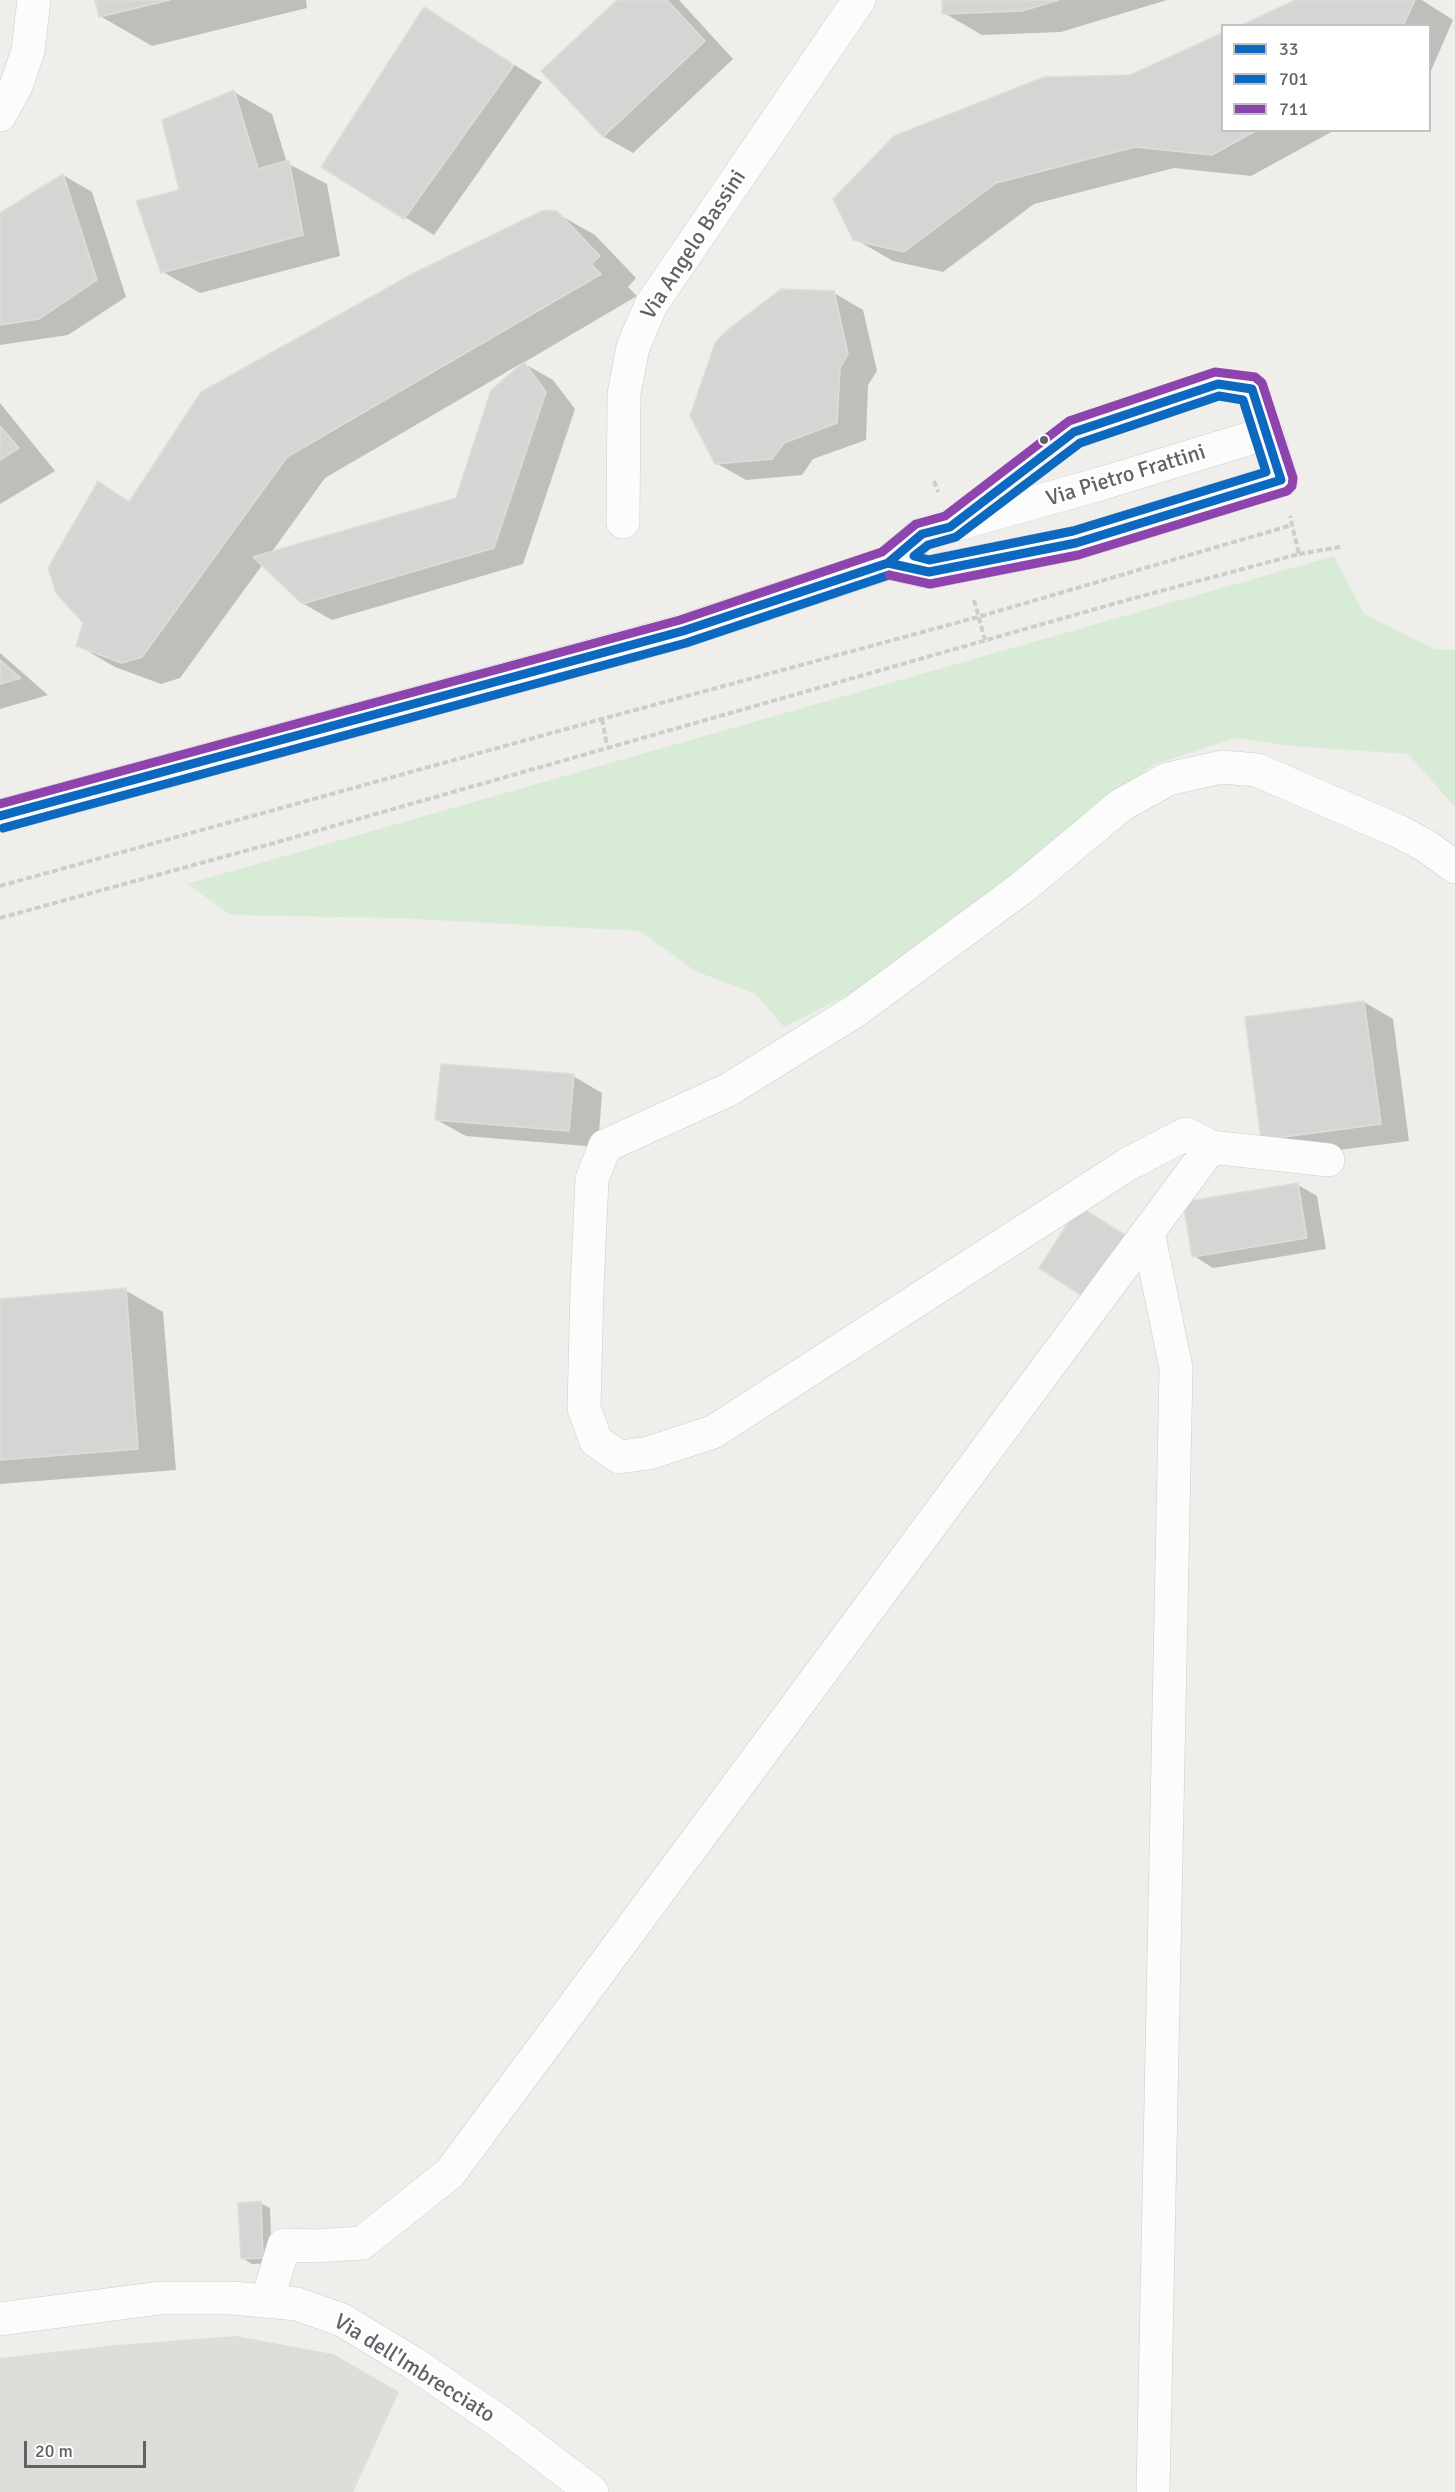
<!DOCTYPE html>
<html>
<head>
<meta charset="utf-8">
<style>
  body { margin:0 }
  #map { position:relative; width:1455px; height:2492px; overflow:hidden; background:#efeeea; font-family:Signika,sans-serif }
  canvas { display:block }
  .legend { position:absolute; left:1221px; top:24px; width:210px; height:108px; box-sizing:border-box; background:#fff; border:2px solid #bfc1c3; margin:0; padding:8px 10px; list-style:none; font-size:18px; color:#5f6368 }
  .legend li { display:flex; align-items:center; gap:12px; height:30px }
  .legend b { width:30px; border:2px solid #bfc1c3 }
  .scale { position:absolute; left:24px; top:2441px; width:122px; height:27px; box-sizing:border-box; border:3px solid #5f6368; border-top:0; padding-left:8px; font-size:18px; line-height:21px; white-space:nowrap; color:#5f6368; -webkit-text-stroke:4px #fff; paint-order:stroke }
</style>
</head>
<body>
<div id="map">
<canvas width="1455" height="2492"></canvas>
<ul class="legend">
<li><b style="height:8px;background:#0c69bf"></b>33</li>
<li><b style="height:8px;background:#0c69bf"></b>701</li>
<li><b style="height:8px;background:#8e44ad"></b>711</li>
</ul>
<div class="scale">20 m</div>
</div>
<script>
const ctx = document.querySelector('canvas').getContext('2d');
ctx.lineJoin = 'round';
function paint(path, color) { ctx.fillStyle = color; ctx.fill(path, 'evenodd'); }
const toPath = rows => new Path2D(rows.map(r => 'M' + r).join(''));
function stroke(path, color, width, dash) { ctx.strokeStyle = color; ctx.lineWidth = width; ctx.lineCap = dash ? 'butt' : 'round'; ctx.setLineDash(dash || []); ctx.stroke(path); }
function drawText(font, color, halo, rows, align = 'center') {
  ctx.font = font + ' Signika,sans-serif'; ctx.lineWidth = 4.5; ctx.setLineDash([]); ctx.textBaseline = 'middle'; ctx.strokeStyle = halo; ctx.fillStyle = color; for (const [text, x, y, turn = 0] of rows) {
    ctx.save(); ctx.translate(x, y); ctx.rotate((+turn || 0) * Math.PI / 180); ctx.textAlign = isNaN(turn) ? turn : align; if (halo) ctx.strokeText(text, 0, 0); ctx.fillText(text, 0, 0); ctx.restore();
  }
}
paint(toPath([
  [236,2336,333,2354,399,2392,353,2492,0,2492,0,2358,117,2345]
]), '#dfddda');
paint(toPath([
  [1334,556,1364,614,1435,649,1455,650,1455,807,1408,754,1292,746,1235,738,1153,765,866,986,784,1027,756,994,695,971,640,931,395,918,231,915,187,884]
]), '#d8ebd6');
paint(toPath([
  [97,0,306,0,307,8,152,46,100,16],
  [619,0,679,0,733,59,633,153,603,136],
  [943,0,1167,0,1061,32,982,35,944,13],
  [1299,0,1422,0,1453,20,1430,73,1430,26,1243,26],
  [424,9,542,82,434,235,323,167],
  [1222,35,1222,130,1335,130,1251,176,1174,168,1034,204,943,272,893,261,855,239,1130,77],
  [234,92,272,114,287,163,327,184,340,256,200,293,163,272,181,191],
  [63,175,92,192,126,297,68,335,0,345,0,215],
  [556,213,595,235,636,278,628,287,637,296,523,363,553,380,575,409,523,564,332,620,302,603,263,564,180,678,161,684,115,667,77,645,85,622,98,483,131,502],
  [522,363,457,499,271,553,325,478],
  [834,293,863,310,877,371,868,385,866,440,813,459,802,475,746,480,716,463],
  [0,403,55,471,0,504],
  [0,653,48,695,0,709],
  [1364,1002,1393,1019,1409,1141,1292,1156,1262,1139],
  [573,1076,602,1093,598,1147,466,1136,437,1120],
  [1298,1185,1317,1196,1326,1249,1213,1268,1194,1256],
  [125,1290,163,1312,176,1470,0,1484,0,1300],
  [260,2203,270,2208,272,2263,252,2264,242,2258]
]), '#0003');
const building = toPath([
  [95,0,170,0,99,17,95,0],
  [617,0,667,0,705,41,603,137,541,71,617,0],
  [942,0,1059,0,1022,11,942,14,942,0],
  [1295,0,1415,0,1403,26,1240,26,1295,0],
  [424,7,514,65,404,219,321,167,424,7],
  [1222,33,1222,130,1257,130,1212,155,1135,147,996,183,904,252,853,240,833,199,894,136,1044,77,1130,75,1222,33],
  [234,90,258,169,289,160,303,235,161,273,136,201,179,190,162,120,234,90],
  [63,174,97,280,39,319,0,325,0,213,63,174],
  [544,210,557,211,600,256,591,264,601,274,287,457,142,657,122,663,76,646,83,623,56,593,48,568,98,481,129,502,201,392,414,273,544,210],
  [781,289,834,291,848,354,840,368,837,423,784,443,772,459,715,464,690,416,715,343,725,332,781,289],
  [524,362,546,392,494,548,302,604,253,557,456,498,491,390,524,362],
  [0,426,19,448,0,460,0,426],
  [0,660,21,678,0,684,0,660],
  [1364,1001,1381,1124,1261,1140,1245,1017,1364,1001],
  [441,1064,574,1074,569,1131,435,1120,441,1064],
  [1298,1183,1307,1238,1192,1257,1183,1202,1298,1183],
  [1079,1206,1125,1235,1084,1297,1039,1268,1079,1206],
  [126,1288,138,1449,0,1460,0,1299,126,1288],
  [261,2201,263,2258,241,2259,238,2203,261,2201]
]);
paint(building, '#d6d5d3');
stroke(building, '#deddd9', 1.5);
const service = toPath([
  [967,514,1074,432,1218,384,1252,389,1267,433]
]);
const minor = toPath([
  [0,115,16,86,28,51,34,0],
  [623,522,624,394,633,347,651,305,859,0],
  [0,816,683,631,888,563,922,534,1100,484,1267,433,1281,480,1076,543,929,572,888,563],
  [1328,1160,1211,1147,1186,1134,1128,1164,713,1432,649,1453,619,1457,596,1441,584,1408,587,1289,592,1179,605,1146,728,1090,855,1011,1023,887,1121,805,1168,779,1222,767,1257,770,1400,832,1426,846,1455,867],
  [1148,1232,1176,1368,1153,2492],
  [267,2301,284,2245,315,2246,362,2243,450,2173,1211,1147],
  [0,2319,160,2298,232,2298,297,2304,342,2320,413,2363,500,2422,592,2492]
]);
stroke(service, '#cbcccc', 20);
stroke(minor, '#cbcccc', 34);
stroke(toPath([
  [934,481,938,492],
  [1299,554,1340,547],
  [974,600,985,640],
  [602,719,607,746],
  [0,886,602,719,978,617,1292,525],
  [0,918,274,843,1127,600,1299,554,1290,516]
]), '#cacfcc', 4, [6, 3]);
stroke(service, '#fdfcfc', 18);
stroke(minor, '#fdfcfc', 33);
stroke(toPath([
  [1218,384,1252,389,1281,480,1076,543,929,572,888,563,922,534,950,527,1074,432,1218,384],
  [0,816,683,631,888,563]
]), '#0c69bf', 9);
stroke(toPath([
  [1219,396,1243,400,1266,472,1073,531,929,560,914,556,928,545,956,537,1080,443,1219,396],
  [3,828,686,643,889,575]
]), '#0c69bf', 9);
stroke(toPath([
  [0,804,680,620,882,552,916,524,945,516,1069,421,1215,372,1255,377,1262,383,1293,478,1292,486,1287,491,1078,555,930,584,889,575]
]), '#8e44ad', 9);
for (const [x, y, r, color] of [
  [1044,440,5,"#5f6368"]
]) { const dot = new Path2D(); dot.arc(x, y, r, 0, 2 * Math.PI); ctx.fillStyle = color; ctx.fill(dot); stroke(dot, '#fff', 2); }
drawText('22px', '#5f6368', '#fff', [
  ["Via Angelo Bassini",694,245,-57],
  ["Via Pietro Frattini",1126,476,-17],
  ["Via dell'Imbrecciato",414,2369,32]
]);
</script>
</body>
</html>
